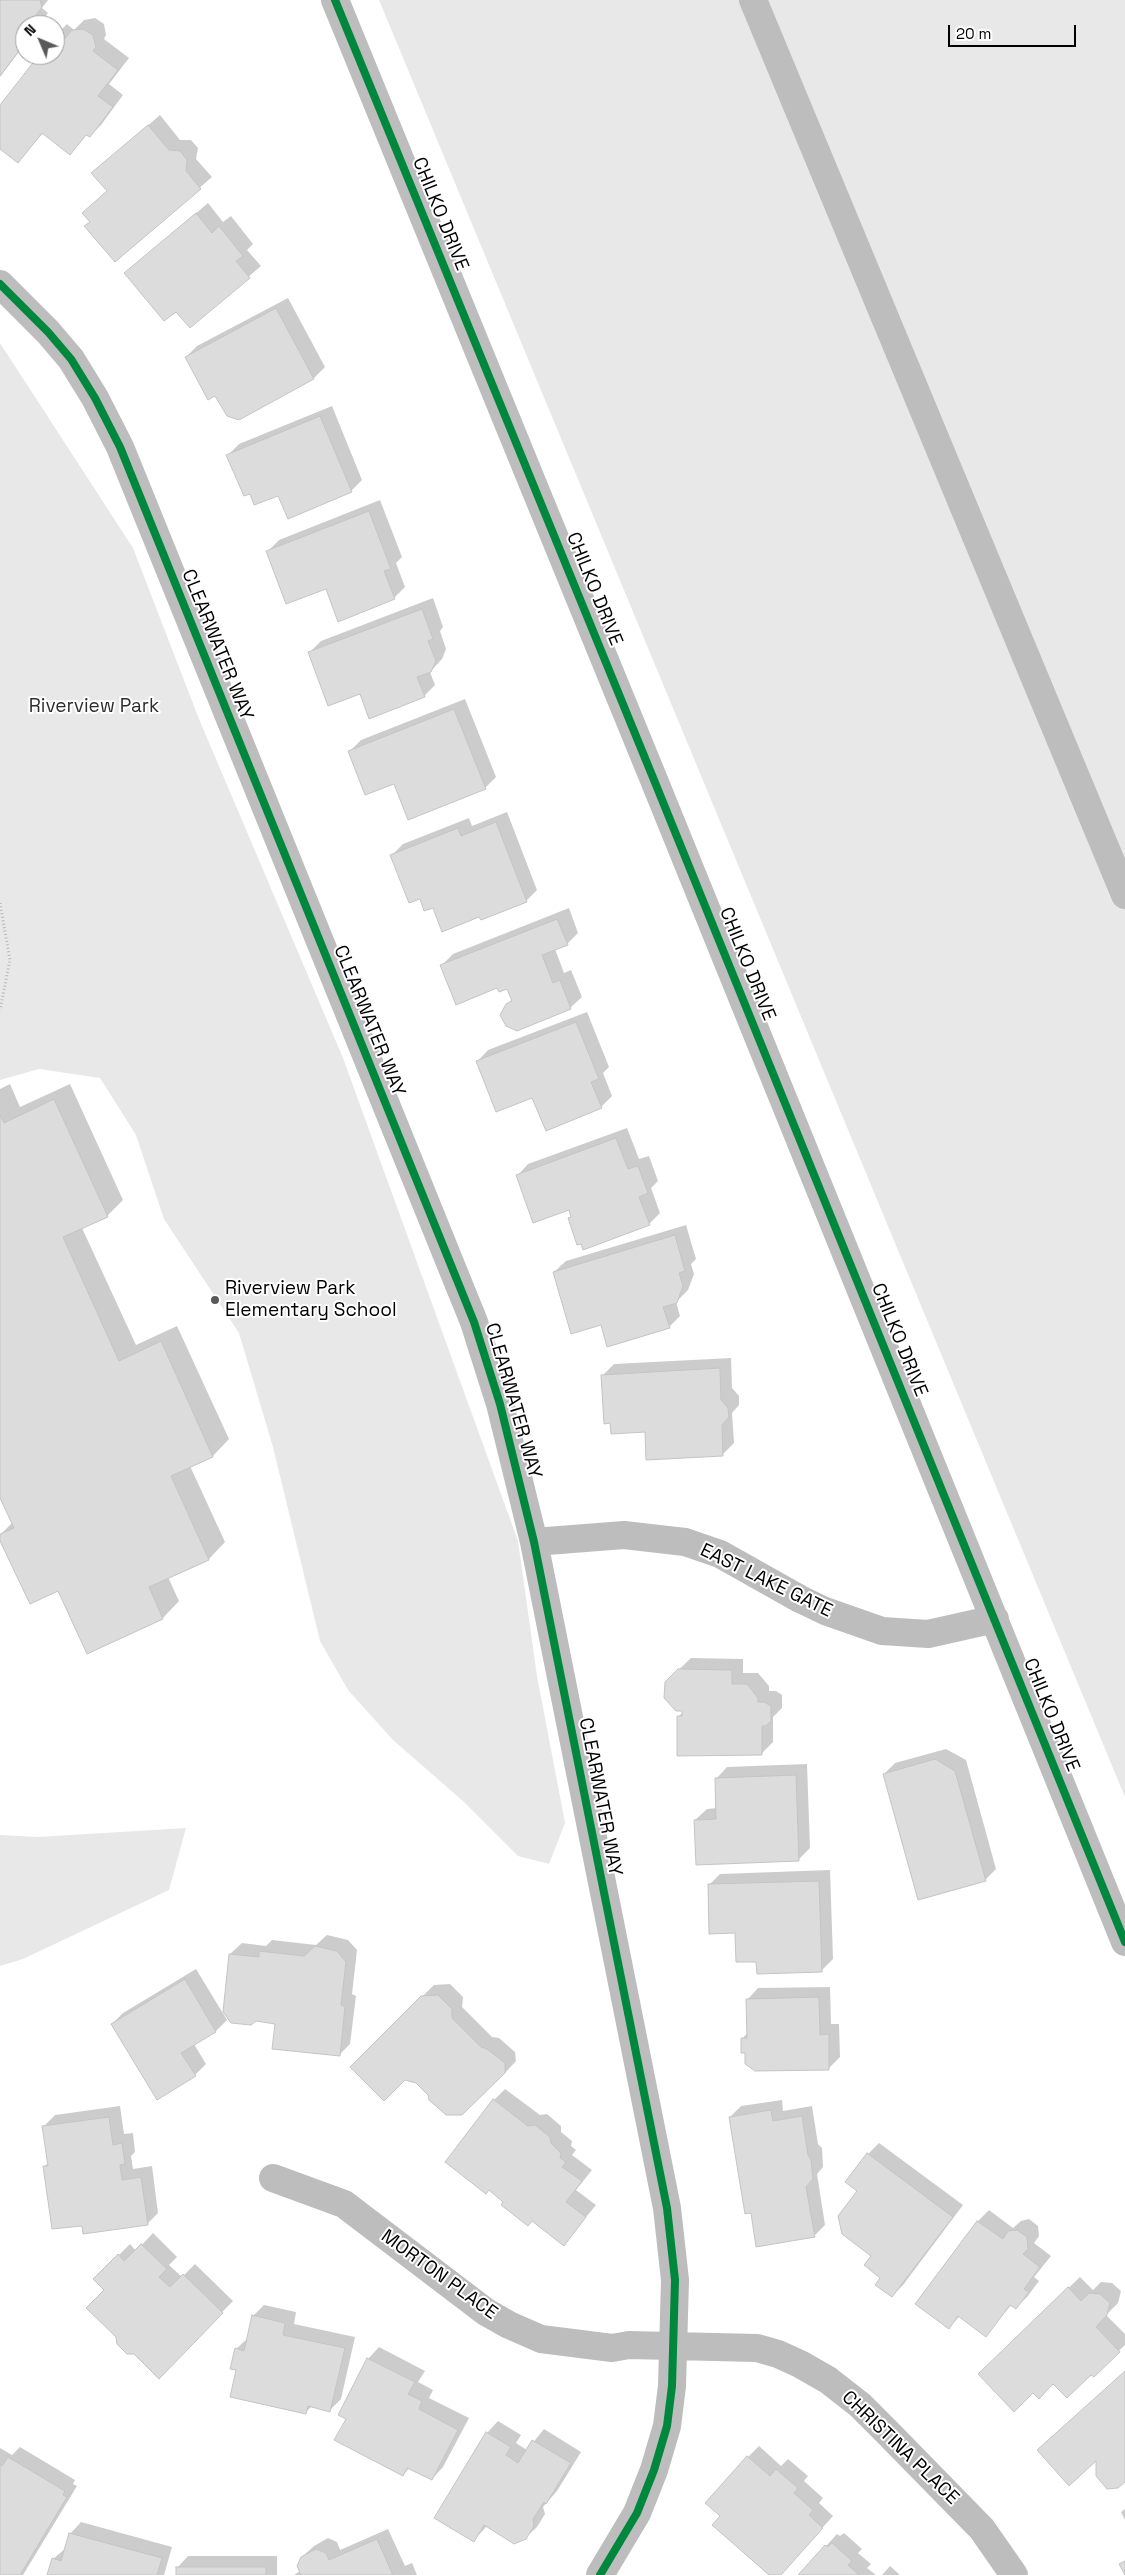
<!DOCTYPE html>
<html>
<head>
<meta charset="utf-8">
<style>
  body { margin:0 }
  #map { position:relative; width:1125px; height:2575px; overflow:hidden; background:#fff; font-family:"Space Grotesk",sans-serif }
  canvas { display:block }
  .north { position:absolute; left:15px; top:15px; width:50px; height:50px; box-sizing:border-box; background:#fff; border:1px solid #999; border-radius:50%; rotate:315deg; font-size:14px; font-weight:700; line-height:20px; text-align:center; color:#000 }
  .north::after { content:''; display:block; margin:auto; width:18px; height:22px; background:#595959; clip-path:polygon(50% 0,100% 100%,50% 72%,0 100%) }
  .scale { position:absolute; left:948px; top:25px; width:128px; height:22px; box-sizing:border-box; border:2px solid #000; border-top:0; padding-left:6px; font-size:15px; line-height:18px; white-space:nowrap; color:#000; -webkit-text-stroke:4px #fff; paint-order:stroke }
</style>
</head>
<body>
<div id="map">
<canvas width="1125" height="2575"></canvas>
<div class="north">N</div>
<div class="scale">20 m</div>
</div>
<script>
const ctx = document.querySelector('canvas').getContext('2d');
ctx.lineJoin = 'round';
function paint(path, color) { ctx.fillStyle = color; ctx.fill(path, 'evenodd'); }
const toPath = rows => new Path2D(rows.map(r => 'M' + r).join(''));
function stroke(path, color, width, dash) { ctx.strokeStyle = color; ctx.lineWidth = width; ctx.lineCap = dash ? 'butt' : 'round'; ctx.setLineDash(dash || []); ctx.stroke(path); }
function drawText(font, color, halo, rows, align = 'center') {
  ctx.font = font + ' "Space Grotesk",sans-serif'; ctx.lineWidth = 4; ctx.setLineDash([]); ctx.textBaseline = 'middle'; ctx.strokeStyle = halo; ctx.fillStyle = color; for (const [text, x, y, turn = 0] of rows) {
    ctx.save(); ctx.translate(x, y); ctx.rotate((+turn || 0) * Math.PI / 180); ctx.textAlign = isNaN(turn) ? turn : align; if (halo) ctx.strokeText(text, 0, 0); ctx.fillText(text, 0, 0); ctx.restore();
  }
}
paint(toPath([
  [379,0,1125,0,1125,1797],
  [0,343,133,548,199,719,343,1058,518,1541,537,1676,565,1823,549,1864,518,1856,464,1802,393,1740,348,1690,320,1641,273,1447,239,1333,164,1219,136,1135,100,1078,39,1069,0,1080],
  [186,1828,169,1890,23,1959,0,1966,0,1835,38,1837]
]), '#e8e8e8');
paint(toPath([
  [0,0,48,0,42,8,48,13,40,25,25,25,25,44,0,77],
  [95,18,104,24,106,35,104,39,129,58,109,84,123,95,101,125,90,136,87,134,70,153,43,133,18,162,0,148,0,107,40,55,55,55,55,36,67,24,74,30,84,20],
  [160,115,180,140,191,140,198,148,196,159,212,177,116,260,86,226,91,221,83,213,108,190,93,173],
  [208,203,223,222,231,216,253,244,247,250,261,266,190,327,176,310,125,274],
  [288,298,325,367,314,378,238,418,186,357,197,346],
  [332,406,362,480,351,491,250,493,228,455,239,444],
  [380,500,402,557,396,563,405,587,394,598,326,587,268,551,279,540],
  [433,598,443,627,440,631,446,649,442,659,430,672,435,685,424,696,361,693,310,652,321,641],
  [465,699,496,777,485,788,395,782,350,751,361,740],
  [507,812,537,890,526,901,480,915,433,906,420,897,392,855,403,844,469,818,472,826],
  [569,908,578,933,567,944,555,949,564,973,571,970,582,997,570,1008,507,1005,512,999,508,987,497,987,442,965,453,954],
  [587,1012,609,1067,603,1073,612,1096,601,1107,533,1096,477,1062,488,1050],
  [10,1084,20,1107,70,1084,123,1200,107,1216,82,1228,136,1345,177,1326,229,1439,213,1456,190,1466,225,1542,209,1559,168,1577,179,1601,163,1618,87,1653,58,1590,0,1538,0,1535,13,1522,0,1495,0,1089],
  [627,1128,639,1159,649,1156,658,1181,651,1188,660,1213,649,1224,569,1219,572,1216,570,1209,517,1176,528,1164],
  [686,1225,696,1259,691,1264,694,1274,688,1290,676,1302,680,1316,669,1327,602,1324,554,1272,566,1261],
  [731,1358,732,1388,739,1396,739,1405,732,1413,734,1443,723,1454,646,1431,603,1375,614,1364],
  [691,1658,743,1659,743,1673,758,1673,769,1686,769,1691,776,1691,782,1695,782,1708,773,1717,773,1742,762,1753,678,1717,685,1710,666,1682],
  [946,1749,966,1760,996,1869,985,1880,884,1774,895,1763],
  [807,1764,810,1848,799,1859,695,1820,707,1809,717,1808,716,1779,727,1767],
  [830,1870,833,1959,822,1970,757,1960,736,1931,709,1885,720,1874],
  [327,1935,348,1940,357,1950,352,1994,356,1996,350,2044,339,2055,277,2023,230,1954,242,1943,266,1946,272,1940,316,1945],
  [196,1969,227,2020,216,2031,194,2044,206,2064,195,2075,112,2024,123,2013],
  [450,1984,463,1997,462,2007,492,2037,499,2038,515,2052,516,2061,505,2073,430,2094,417,2081,351,2067,434,1985],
  [830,1987,831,2024,839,2024,840,2057,829,2068,746,2052,743,2038,748,2032,747,2000,758,1988],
  [505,2089,540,2115,547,2114,561,2126,561,2132,572,2141,571,2146,576,2150,572,2155,592,2170,576,2190,596,2205,564,2244,505,2201,494,2100],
  [782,2100,783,2111,812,2106,818,2144,822,2148,823,2167,817,2174,825,2225,814,2236,752,2212,730,2117,741,2106],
  [120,2106,124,2134,133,2133,135,2152,131,2156,133,2169,152,2166,158,2213,147,2224,83,2224,44,2167,49,2162,44,2126,55,2115],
  [879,2143,963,2205,903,2285,892,2296,873,2256,859,2191,868,2154],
  [989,2210,1013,2228,1021,2221,1029,2219,1038,2226,1039,2236,1034,2243,1051,2256,1034,2277,1039,2281,1027,2297,1015,2308,1011,2305,986,2335,960,2316,949,2327,917,2304,978,2221],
  [153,2233,177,2257,169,2265,182,2277,195,2264,233,2301,159,2377,106,2290,95,2279,130,2244,136,2251],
  [1080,2277,1093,2290,1101,2282,1112,2283,1121,2291,1118,2303,1106,2315,1125,2334,1125,2345,1094,2375,1091,2373,1033,2391,979,2374],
  [264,2305,296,2312,294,2324,355,2337,341,2399,330,2410,312,2406,305,2413,237,2369,236,2349,248,2338,253,2316],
  [379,2347,425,2371,418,2382,433,2390,429,2398,469,2418,443,2467,432,2479,410,2467,403,2475,348,2419,368,2359],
  [498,2421,521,2435,516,2443,527,2450,544,2429,581,2452,557,2491,543,2507,545,2514,537,2527,525,2538,487,2526,473,2541,435,2518,487,2433],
  [759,2446,781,2466,788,2459,808,2476,804,2481,823,2498,819,2503,833,2516,780,2575,770,2575,722,2516,748,2457],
  [20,2447,75,2480,73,2484,77,2486,23,2575,0,2575,0,2448,12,2455],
  [1125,2509,1125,2520,1121,2512],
  [81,2522,172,2547,164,2575,49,2575,53,2559,66,2548,70,2534],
  [388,2529,405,2566,412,2563,417,2575,294,2575,300,2571,302,2557,314,2546,328,2538,337,2542,340,2550],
  [844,2533,862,2549,858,2553,871,2564,867,2568,876,2575,800,2575,837,2534,840,2536],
  [188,2556,277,2556,277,2575,177,2575,177,2568],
  [890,2566,900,2575,882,2575]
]), '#0003');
const building = toPath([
  [0,0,40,0,42,7,32,20,38,25,25,25,25,43,0,76,0,0],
  [83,29,93,35,96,47,93,51,118,70,98,96,113,107,90,137,86,135,70,155,42,133,18,163,0,149,0,105,39,55,55,55,55,35,63,41,72,30,83,29],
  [148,125,169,150,180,151,187,160,186,171,201,189,115,262,84,226,90,222,82,213,107,191,91,173,148,125],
  [196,213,212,233,219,226,243,256,236,261,250,278,190,328,176,312,164,321,124,273,196,213],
  [276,308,314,379,239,420,227,416,215,396,208,400,185,357,276,308],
  [320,416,352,492,288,519,278,496,254,505,250,494,244,496,226,455,320,416],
  [369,511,391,569,384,571,395,599,338,622,326,589,286,604,266,551,369,511],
  [422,609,433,639,428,641,436,661,431,672,417,677,425,697,369,719,360,694,328,706,308,652,422,609],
  [454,709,486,789,408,820,394,784,365,795,348,751,454,709],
  [496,822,527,902,481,920,479,917,442,932,433,908,424,911,420,899,409,903,390,855,458,828,461,836,496,822],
  [557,919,568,945,542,955,553,983,560,980,571,1009,517,1031,506,1026,500,1015,506,1004,512,1001,507,989,499,992,497,988,456,1005,440,965,557,919],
  [576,1022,599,1079,591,1082,602,1108,546,1131,532,1098,496,1112,476,1061,576,1022],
  [54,1099,108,1217,63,1237,119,1361,161,1341,213,1457,171,1476,209,1560,149,1587,163,1619,87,1654,58,1591,30,1604,0,1541,0,1534,14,1528,0,1498,0,1115,4,1123,54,1099],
  [616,1138,628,1169,638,1166,648,1193,639,1197,650,1225,583,1250,581,1244,577,1245,568,1218,571,1217,569,1210,533,1223,516,1175,616,1138],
  [675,1235,685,1271,679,1273,683,1286,677,1303,663,1307,670,1328,607,1347,601,1325,571,1334,553,1272,675,1235],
  [720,1368,721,1400,728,1408,729,1417,722,1425,723,1456,646,1460,645,1432,611,1434,610,1423,604,1424,601,1375,720,1368],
  [678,1669,732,1670,732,1684,747,1684,758,1698,758,1702,764,1702,771,1706,771,1721,766,1726,762,1726,762,1755,677,1756,677,1716,682,1716,682,1711,676,1711,664,1698,665,1682,678,1669],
  [935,1759,955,1771,986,1881,918,1900,883,1774,935,1759],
  [796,1775,799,1861,696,1865,694,1820,716,1819,715,1778,796,1775],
  [819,1881,822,1972,757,1974,756,1962,736,1962,735,1933,709,1934,708,1884,819,1881],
  [315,1946,337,1951,346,1962,341,2005,345,2007,340,2056,272,2049,275,2024,256,2021,251,2025,231,2023,223,2012,229,1954,259,1957,259,1951,304,1956,315,1946],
  [185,1979,216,2032,181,2053,196,2076,157,2100,111,2024,185,1979],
  [438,1995,452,2009,452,2018,481,2047,487,2049,505,2063,505,2073,462,2115,446,2115,429,2100,428,2095,416,2083,405,2080,384,2101,350,2067,421,1996,438,1995],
  [819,1997,820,2035,829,2034,829,2070,755,2071,745,2064,745,2053,741,2053,741,2038,747,2038,746,1999,819,1997],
  [493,2099,528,2126,535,2125,550,2137,551,2143,561,2153,560,2158,566,2162,562,2167,582,2181,566,2202,586,2217,564,2246,532,2221,528,2226,501,2205,503,2202,489,2190,486,2194,445,2162,493,2099],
  [771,2110,773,2121,802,2116,808,2155,811,2160,813,2179,806,2187,815,2237,756,2247,751,2213,745,2214,729,2117,771,2110],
  [109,2117,113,2145,122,2143,125,2164,120,2165,122,2180,141,2177,148,2225,83,2234,82,2226,52,2229,43,2166,48,2166,42,2126,109,2117],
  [867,2153,953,2217,892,2297,875,2285,880,2278,864,2265,871,2256,842,2234,838,2216,857,2191,845,2182,867,2153],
  [977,2221,1003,2239,1008,2231,1017,2230,1027,2237,1028,2249,1023,2254,1040,2267,1024,2289,1029,2292,1016,2309,1010,2305,986,2337,958,2316,949,2329,915,2304,977,2221],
  [141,2244,167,2269,159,2277,170,2287,183,2274,223,2313,159,2379,134,2354,127,2354,117,2344,116,2337,86,2308,104,2290,93,2279,118,2254,124,2261,141,2244],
  [1068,2287,1081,2301,1089,2293,1100,2294,1110,2303,1107,2315,1096,2327,1120,2352,1094,2377,1091,2375,1067,2398,1053,2384,1039,2399,1033,2393,1014,2412,978,2374,1068,2287],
  [252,2315,285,2323,283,2335,345,2348,330,2412,308,2406,306,2414,230,2397,236,2370,230,2369,235,2348,244,2351,252,2315],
  [367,2358,415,2382,408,2394,422,2401,419,2409,458,2430,432,2480,407,2468,403,2476,334,2440,346,2419,338,2415,367,2358],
  [1125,2371,1125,2482,1118,2488,1107,2489,1096,2476,1096,2461,1069,2486,1037,2450,1125,2371],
  [486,2432,511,2447,506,2455,518,2463,532,2440,571,2463,546,2504,544,2502,533,2519,534,2526,526,2539,514,2544,484,2525,474,2542,434,2518,486,2432],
  [747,2456,770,2476,776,2469,798,2488,794,2493,813,2510,809,2515,823,2528,781,2575,769,2575,712,2525,720,2516,705,2503,747,2456],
  [8,2457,65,2491,63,2495,67,2497,20,2575,0,2575,0,2465,2,2466,8,2457],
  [69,2533,162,2558,157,2575,47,2575,52,2558,61,2561,69,2533],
  [377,2539,393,2575,301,2575,297,2566,301,2557,316,2549,326,2553,329,2560,377,2539],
  [832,2543,852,2561,848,2565,859,2575,798,2575,825,2545,828,2547,832,2543],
  [1125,2561,1125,2575,1119,2564,1125,2561],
  [176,2567,266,2567,266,2575,176,2575,176,2567]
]);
paint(building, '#dcdcdc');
stroke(building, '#c4c4c4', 1);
stroke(toPath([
  [0,903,10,960,0,1010]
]), '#b8b8b8', 3, [1, 2.5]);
stroke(toPath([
  [335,0,654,780,1125,1942],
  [753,0,1125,895],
  [0,284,48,332,71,359,95,398,120,447,474,1322,500,1404,534,1542,667,2208,675,2280,672,2386,667,2426,654,2470,637,2513,600,2575],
  [534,1542,624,1535,685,1542,720,1554,800,1599,825,1611,882,1631,928,1634,995,1619],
  [273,2178,344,2204,486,2312,509,2325,541,2339,612,2348,629,2345,757,2348,778,2354,800,2364,828,2380,860,2405,888,2433,982,2529,1014,2575]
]), '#bdbdbd', 28);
stroke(toPath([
  [335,0,654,780,1125,1942],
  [0,284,48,332,71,359,95,398,120,447,474,1322,500,1404,534,1542,667,2208,675,2280,672,2386,667,2426,654,2470,637,2513,600,2575]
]), '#00873e', 8);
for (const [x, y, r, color] of [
  [215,1300,5,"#595959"]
]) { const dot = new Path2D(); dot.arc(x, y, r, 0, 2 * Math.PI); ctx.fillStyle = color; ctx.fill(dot); stroke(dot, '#fff', 2); }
drawText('19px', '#000', '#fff', [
  ["CHILKO DRIVE",440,214,68],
  ["CHILKO DRIVE",594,589,68],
  ["CLEARWATER WAY",217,645,68],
  ["CHILKO DRIVE",747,964,68],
  ["CLEARWATER WAY",369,1021,68],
  ["CHILKO DRIVE",899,1340,68],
  ["CLEARWATER WAY",513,1401,74],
  ["EAST LAKE GATE",766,1581,26],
  ["CHILKO DRIVE",1051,1715,68],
  ["CLEARWATER WAY",600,1797,79],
  ["MORTON PLACE",439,2275,36],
  ["CHRISTINA PLACE",900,2448,44]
]);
drawText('19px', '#2d2d2d', '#fff', [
  ["Riverview Park",94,707]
]);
drawText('19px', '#000', '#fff', [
  ["Riverview Park",225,1289],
  ["Elementary School",225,1311]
], 'left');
</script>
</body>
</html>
